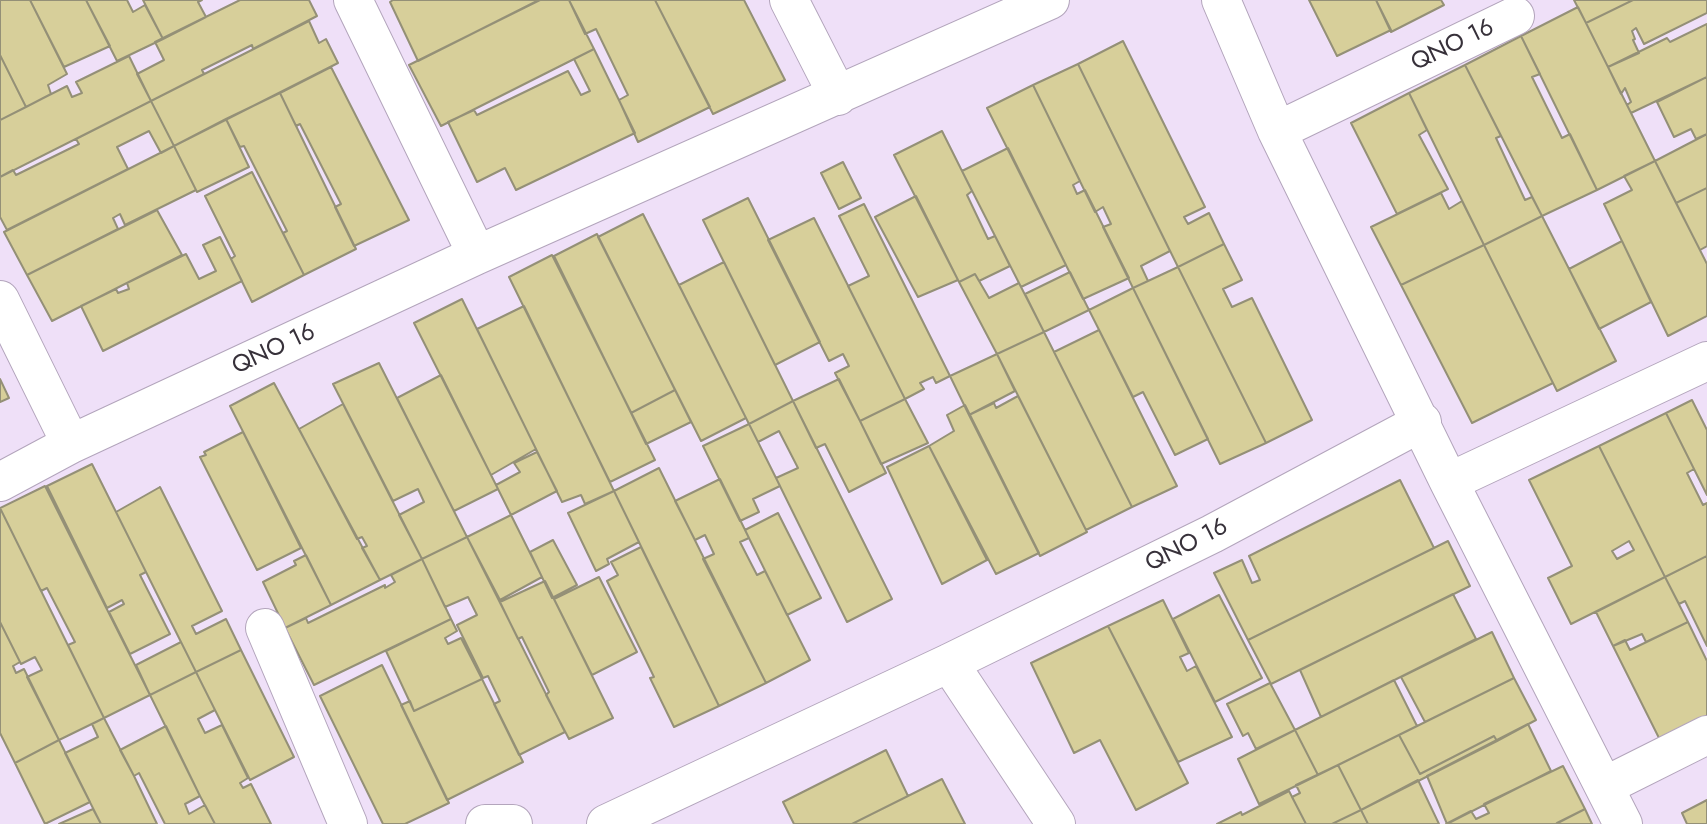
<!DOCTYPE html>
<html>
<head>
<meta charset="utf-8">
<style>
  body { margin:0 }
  canvas { display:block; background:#efe0f8 }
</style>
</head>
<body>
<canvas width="1707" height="824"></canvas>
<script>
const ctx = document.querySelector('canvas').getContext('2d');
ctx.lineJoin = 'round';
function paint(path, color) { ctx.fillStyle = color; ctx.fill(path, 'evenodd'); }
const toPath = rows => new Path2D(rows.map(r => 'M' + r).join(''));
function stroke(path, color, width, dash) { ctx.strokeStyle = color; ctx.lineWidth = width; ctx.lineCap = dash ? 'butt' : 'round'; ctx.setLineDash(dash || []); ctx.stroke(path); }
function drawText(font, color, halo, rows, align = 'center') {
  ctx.font = font + ' Jost,sans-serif'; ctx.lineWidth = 5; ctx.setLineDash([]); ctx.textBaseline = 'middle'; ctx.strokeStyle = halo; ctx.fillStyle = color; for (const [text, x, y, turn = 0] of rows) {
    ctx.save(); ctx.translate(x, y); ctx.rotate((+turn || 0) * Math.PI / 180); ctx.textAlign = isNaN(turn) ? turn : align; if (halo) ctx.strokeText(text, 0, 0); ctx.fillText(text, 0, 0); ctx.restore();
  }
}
const building = toPath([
  [0,0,30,0,67,74,48,85,51,94,26,107,0,55,0,0],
  [30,0,86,0,110,46,64,67,30,0],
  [86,0,127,0,133,12,145,5,163,39,117,61,86,0],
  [143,0,202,0,198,2,206,17,163,39,143,0],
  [240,0,309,0,317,16,253,49,252,45,202,70,204,74,151,101,137,74,164,60,155,42,240,0],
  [393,0,536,0,537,1,418,61,390,2,393,0],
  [540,0,569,0,594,49,441,126,409,65,540,0],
  [569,0,655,0,710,107,638,142,619,100,628,95,596,29,585,34,569,0],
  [744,0,785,80,713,114,655,0,744,0],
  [1309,0,1376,0,1391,30,1337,56,1309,0],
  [1376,0,1441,0,1444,5,1391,32,1376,0],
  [1574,0,1633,0,1586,23,1574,0],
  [1633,0,1707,0,1707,13,1644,44,1636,28,1632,31,1635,39,1633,40,1639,53,1608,67,1586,23,1633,0],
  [1578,7,1655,161,1597,190,1521,36,1578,7],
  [309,21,319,43,326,39,338,63,174,146,151,101,309,21],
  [1707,24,1707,77,1631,113,1627,105,1631,102,1625,88,1621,94,1608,67,1667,38,1670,42,1707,24],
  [1521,36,1540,74,1532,77,1562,138,1570,134,1597,190,1542,216,1465,65,1521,36],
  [1123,41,1205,207,1184,217,1188,224,1209,213,1224,244,1178,267,1078,64,1123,41],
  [594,49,635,133,516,190,505,168,477,182,448,122,474,110,477,115,568,71,581,95,590,91,574,59,594,49],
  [0,55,26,107,0,120,0,55],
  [129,56,151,101,0,177,0,120,67,86,72,97,82,93,76,82,129,56],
  [1078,64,1170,251,1141,266,1148,281,1133,288,1103,227,1111,224,1103,207,1095,212,1033,85,1078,64],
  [1465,65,1501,136,1496,138,1525,200,1532,197,1542,216,1484,245,1409,93,1465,65],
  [331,67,409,220,354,246,335,207,341,204,300,124,296,126,280,93,331,67],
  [1707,77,1707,134,1696,139,1691,129,1674,137,1657,102,1707,77],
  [1033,85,1080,181,1073,185,1077,194,1085,190,1129,278,1083,299,987,108,1033,85],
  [280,93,356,249,304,275,283,233,287,231,244,146,240,147,226,119,280,93],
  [1409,93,1427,130,1419,135,1448,189,1397,214,1351,123,1409,93],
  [151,101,174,146,161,153,149,131,117,147,128,169,7,230,0,217,0,177,13,170,16,175,79,144,76,139,151,101],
  [226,119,249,167,197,192,174,146,226,119],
  [942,131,972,191,967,195,988,239,995,236,1010,266,979,281,975,274,959,282,894,155,942,131],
  [1707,134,1707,188,1676,203,1655,161,1707,134],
  [174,146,196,190,125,225,120,214,113,218,118,229,27,275,4,232,174,146],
  [1008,148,1066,265,1021,287,962,171,1008,148],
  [1655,161,1707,264,1707,316,1668,336,1604,204,1632,190,1624,176,1655,161],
  [843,162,861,198,839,209,821,173,843,162],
  [252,172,304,275,252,302,231,259,235,256,205,196,252,172],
  [1707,188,1707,246,1700,250,1676,203,1707,188],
  [1441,193,1449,209,1462,201,1484,245,1401,285,1371,227,1441,193],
  [916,196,958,280,918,297,875,217,916,196],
  [748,198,820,342,775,365,703,220,748,198],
  [864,204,950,376,936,383,933,377,920,383,924,389,905,399,848,286,869,276,839,216,864,204],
  [157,210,182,255,52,321,27,275,157,210],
  [643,214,746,418,701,441,598,237,643,214],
  [1542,216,1616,361,1557,391,1484,245,1542,216],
  [814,218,905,399,860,421,835,373,849,366,843,354,829,361,768,240,814,218],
  [597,234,675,390,631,413,554,256,597,234],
  [220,237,242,281,103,351,81,306,116,289,118,293,129,289,127,283,186,254,199,279,216,271,203,245,220,237],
  [1622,241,1651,302,1599,329,1569,269,1622,241],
  [1224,244,1242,280,1223,289,1232,307,1252,298,1312,420,1266,443,1178,267,1224,244],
  [1484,245,1553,383,1472,423,1401,285,1484,245],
  [552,255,655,460,610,482,509,277,552,255],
  [724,262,793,401,749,424,679,285,724,262],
  [1178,267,1266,443,1220,464,1133,288,1178,267],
  [1070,272,1089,310,1044,332,1025,294,1070,272],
  [975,274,989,298,1019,283,1044,332,997,354,959,282,975,274],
  [1133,288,1208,439,1175,455,1143,392,1133,397,1089,310,1133,288],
  [462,299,536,449,491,475,414,323,462,299],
  [524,306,614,491,585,504,581,495,562,502,477,329,524,306],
  [1099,330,1177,486,1132,507,1054,352,1099,330],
  [1044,332,1132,507,1086,530,997,354,1044,332],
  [997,354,1015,391,969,415,950,376,997,354],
  [379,363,467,537,422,559,399,515,424,502,418,489,393,501,333,384,379,363],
  [441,375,498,489,454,511,397,398,441,375],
  [0,379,9,398,0,402,0,379],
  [839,379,886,473,849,492,825,444,816,448,793,401,839,379],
  [274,383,380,580,331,605,230,406,274,383],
  [675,390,691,422,646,444,631,413,675,390],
  [1018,396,1087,532,1040,556,969,415,994,403,996,408,1018,396],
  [905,399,928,443,881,464,860,421,905,399],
  [1692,400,1707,430,1707,495,1666,413,1692,400],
  [793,401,892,599,847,622,776,478,798,468,779,431,758,442,749,424,793,401],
  [343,404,422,559,380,580,362,548,367,546,362,537,357,539,299,429,343,404],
  [965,405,1039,553,996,574,929,446,954,431,947,415,965,405],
  [1666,413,1694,469,1687,473,1703,505,1707,503,1707,556,1665,577,1599,446,1666,413],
  [749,424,780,486,753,499,759,512,740,521,703,446,749,424],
  [243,432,301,548,257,570,200,457,206,455,204,452,243,432],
  [929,446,987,560,942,584,887,467,929,446],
  [1599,446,1665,577,1571,624,1548,578,1572,566,1529,480,1599,446],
  [1629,541,1634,550,1617,559,1612,551,1629,541],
  [537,452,557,491,511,515,496,485,520,472,514,463,537,452],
  [92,464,146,572,140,575,170,634,130,654,109,612,124,604,122,600,107,608,47,486,92,464],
  [659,468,766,683,719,706,614,491,659,468],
  [720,479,749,538,740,542,757,575,765,571,810,660,766,683,703,559,714,554,705,535,695,540,675,501,720,479],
  [1400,480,1434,548,1248,640,1214,573,1242,560,1252,583,1260,580,1249,556,1400,480],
  [45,486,150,695,104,718,68,645,75,642,47,588,41,591,0,508,45,486],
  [160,487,222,611,192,626,196,634,226,619,241,650,196,672,116,512,160,487],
  [614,491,639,542,607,559,609,564,596,571,568,513,614,491],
  [0,508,104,718,59,740,27,677,42,670,35,657,21,664,0,622,0,508],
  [778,513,821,598,787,615,745,530,778,513],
  [511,515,542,577,500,600,467,537,511,515],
  [467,537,565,732,519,755,494,704,500,701,488,676,483,678,457,625,477,615,468,597,445,607,422,559,467,537],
  [553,540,577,585,552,598,530,552,553,540],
  [1448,541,1470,586,1271,684,1248,640,1448,541],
  [641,547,719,706,674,727,650,678,654,677,607,581,618,575,611,562,641,547],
  [306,555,331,605,285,628,263,582,296,565,294,561,306,555],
  [1707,556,1707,646,1685,601,1679,604,1665,577,1707,556],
  [422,559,451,619,314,685,285,628,306,618,308,623,385,585,385,588,395,582,391,575,422,559],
  [599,577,637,652,592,675,554,599,599,577],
  [1665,577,1688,622,1646,642,1642,634,1613,646,1596,612,1665,577],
  [545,581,613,718,569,739,546,695,549,692,522,637,518,639,500,602,545,581],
  [1453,594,1476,639,1321,717,1300,670,1453,594],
  [1219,595,1262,678,1215,702,1173,619,1219,595],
  [1163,600,1189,653,1180,657,1187,671,1196,666,1232,737,1178,762,1108,626,1163,600],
  [451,619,457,631,445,638,448,644,461,638,482,679,414,711,386,651,451,619],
  [0,622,20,662,13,666,16,673,24,669,59,740,15,763,0,733,0,622],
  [1688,622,1707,661,1707,722,1662,744,1613,646,1625,640,1630,650,1688,622],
  [1108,626,1188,783,1136,810,1100,740,1074,753,1031,663,1108,626],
  [1492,632,1514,678,1425,722,1401,677,1492,632],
  [181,642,196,672,150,695,136,665,181,642],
  [241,650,294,757,250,780,196,672,241,650],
  [382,665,449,803,405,824,383,824,320,696,382,665],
  [196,672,215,710,198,719,205,733,222,725,248,778,240,783,243,788,251,784,271,824,215,824,200,796,150,695,196,672],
  [1514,678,1536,720,1497,741,1494,736,1420,774,1399,735,1514,678],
  [482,679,523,762,447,800,401,705,410,701,414,711,482,679],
  [1394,680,1417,726,1318,775,1295,730,1394,680],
  [1270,683,1295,730,1256,749,1248,733,1243,736,1227,704,1270,683],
  [104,718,134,776,157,824,101,824,65,753,98,737,92,724,104,718],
  [1528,724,1551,771,1447,824,1427,776,1528,724],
  [166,726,200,796,185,804,189,814,205,805,215,824,165,824,139,773,134,776,120,750,166,726],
  [1295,730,1318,775,1259,804,1238,759,1295,730],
  [1399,735,1420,774,1494,736,1497,741,1361,810,1338,765,1399,735],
  [59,740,90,802,45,824,15,763,59,740],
  [886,750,908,796,852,824,794,824,783,802,886,750],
  [1338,765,1361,810,1332,824,1306,824,1292,797,1300,793,1296,785,1338,765],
  [1563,766,1585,809,1556,824,1446,824,1471,811,1476,819,1489,813,1484,804,1563,766],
  [942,779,965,824,852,824,942,779],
  [1418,780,1439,824,1368,824,1361,810,1418,780],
  [1289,791,1306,824,1217,824,1241,812,1242,815,1289,791],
  [1707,800,1707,824,1687,824,1682,813,1707,800],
  [93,809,101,824,59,824,93,809],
  [1585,809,1592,824,1556,824,1557,823,1585,809],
  [1361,810,1368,824,1332,824,1361,810]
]);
paint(building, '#d7cf9a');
stroke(building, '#949077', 2);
const minor = toPath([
  [353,0,477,255],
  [789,0,838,96],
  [1221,0,1277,131,1449,482,1623,824],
  [1277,131,1515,16],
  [0,300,71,444],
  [0,482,71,444,477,255,1050,0],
  [1449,482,1707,361],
  [265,628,348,824],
  [949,663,1056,824],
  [1605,786,1707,735],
  [485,824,513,824],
  [606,824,949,663,1212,534,1422,422]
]);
stroke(minor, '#b3a5bc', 40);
stroke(minor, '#fff', 38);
drawText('24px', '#37313a', '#fff', [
  ["QNO 16",1453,46,-26],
  ["QNO 16",274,350,-25],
  ["QNO 16",1187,546,-27]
]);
</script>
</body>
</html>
